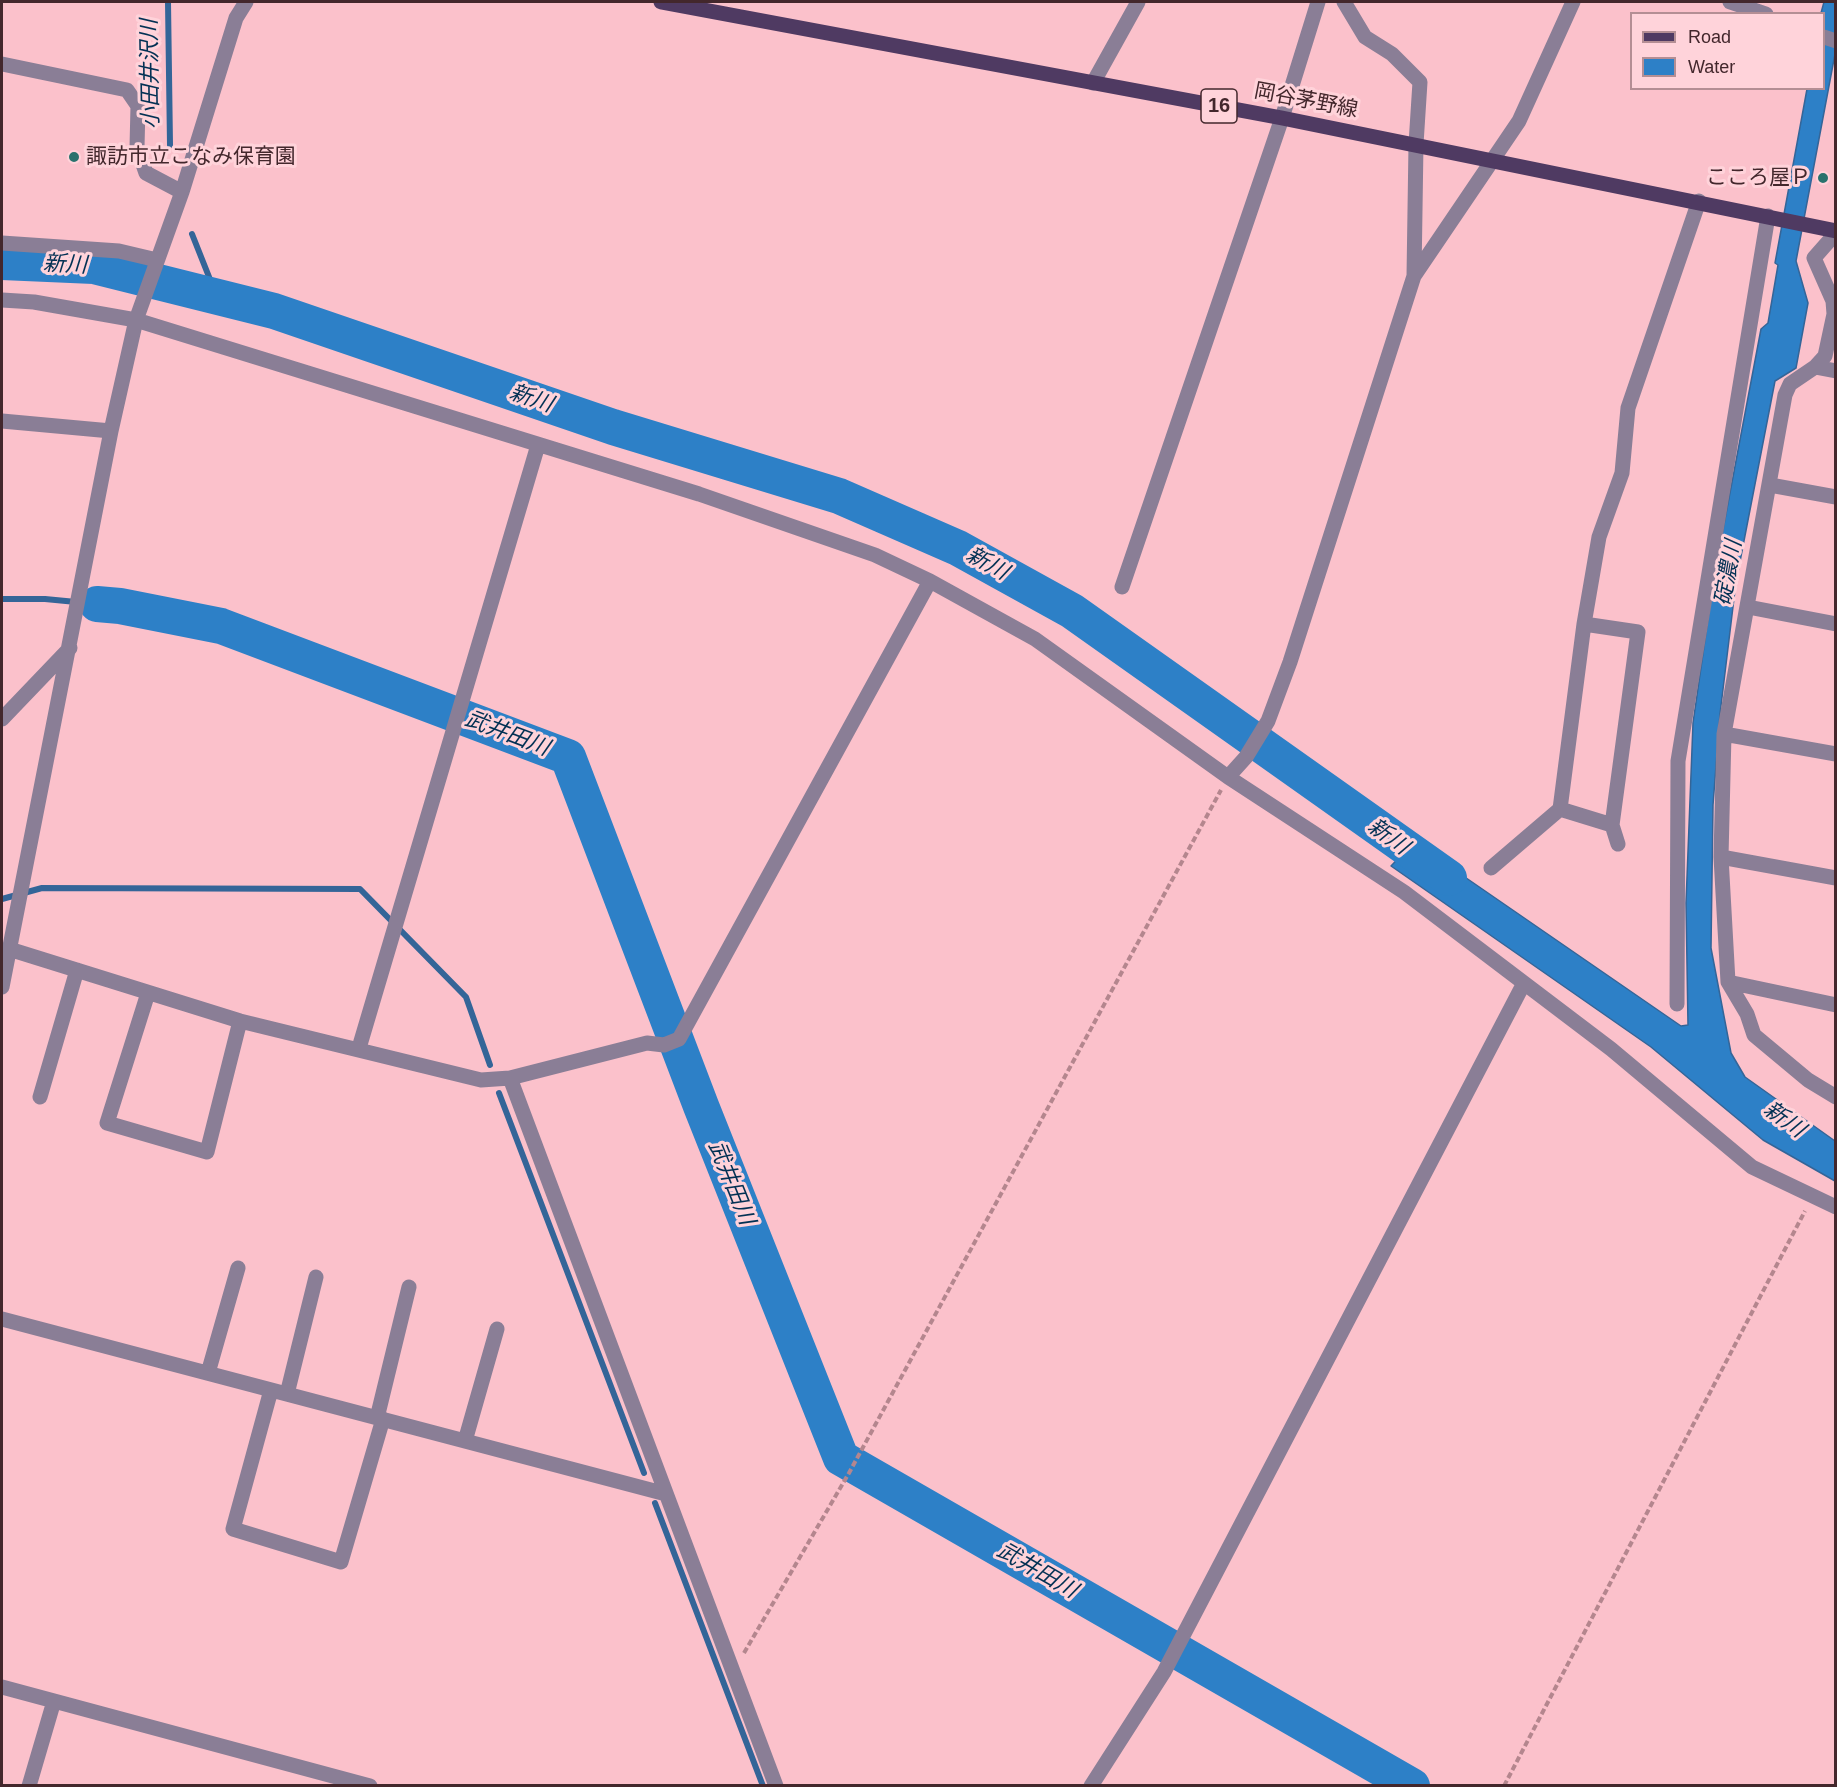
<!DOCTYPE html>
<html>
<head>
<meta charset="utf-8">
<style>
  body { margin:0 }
  #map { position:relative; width:1837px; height:1787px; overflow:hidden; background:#fbc1cb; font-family:Helvetica,sans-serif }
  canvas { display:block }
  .frame { position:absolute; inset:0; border:3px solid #43272c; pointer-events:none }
  .legend { position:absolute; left:1630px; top:12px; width:195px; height:78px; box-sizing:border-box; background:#ffd3da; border:2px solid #b48e94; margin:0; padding:8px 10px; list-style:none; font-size:18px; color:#43272c }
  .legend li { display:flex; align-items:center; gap:12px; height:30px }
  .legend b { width:30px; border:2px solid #b48e94 }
</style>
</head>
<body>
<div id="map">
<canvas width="1837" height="1787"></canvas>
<div class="frame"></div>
<ul class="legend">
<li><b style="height:8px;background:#4f3a62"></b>Road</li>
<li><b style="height:16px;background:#2d80c7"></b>Water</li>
</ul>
</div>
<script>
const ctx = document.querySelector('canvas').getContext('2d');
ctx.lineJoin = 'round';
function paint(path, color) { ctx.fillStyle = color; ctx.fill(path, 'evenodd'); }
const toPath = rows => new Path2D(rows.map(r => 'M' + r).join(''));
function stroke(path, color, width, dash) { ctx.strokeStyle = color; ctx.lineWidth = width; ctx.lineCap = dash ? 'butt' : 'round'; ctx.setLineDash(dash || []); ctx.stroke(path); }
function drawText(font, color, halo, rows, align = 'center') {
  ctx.font = font + ' Helvetica,"Noto Sans JP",sans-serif'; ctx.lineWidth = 6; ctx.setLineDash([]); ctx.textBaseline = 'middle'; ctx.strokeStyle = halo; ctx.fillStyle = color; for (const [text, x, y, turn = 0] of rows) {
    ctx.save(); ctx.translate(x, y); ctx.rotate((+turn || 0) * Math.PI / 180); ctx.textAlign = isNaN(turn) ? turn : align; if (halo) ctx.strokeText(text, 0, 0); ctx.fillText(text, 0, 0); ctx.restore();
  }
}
const water = toPath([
  [1824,2,1835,2,1835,54,1796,261,1808,303,1796,368,1775,381,1736,582,1720,714,1713,805,1711,948,1731,1053,1745,1077,1835,1141,1835,1181,1763,1140,1651,1047,1391,866,1414,842,1681,1026,1688,1025,1686,903,1693,723,1714,577,1761,329,1768,323,1778,265,1775,263,1807,89,1824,88,1824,14,1821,13,1824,2]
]);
paint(water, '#2d80c7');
stroke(water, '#346598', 1.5);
stroke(toPath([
  [168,2,170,145],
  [192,234,217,297],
  [2,599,45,599,97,604],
  [2,899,42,888,360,889,466,997,490,1065],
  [499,1093,644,1473],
  [655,1503,763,1786]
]), '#346598', 6);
stroke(toPath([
  [2,262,94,266,274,311,613,427,839,496,958,548,1072,611,1449,878],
  [97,604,120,606,221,626,568,757,701,1106,841,1458,1412,1786]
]), '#2d80c7', 36);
stroke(toPath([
  [744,1653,849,1473,1221,790],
  [1504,1786,1805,1211]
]), '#b4868e', 4, [6, 3]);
stroke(toPath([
  [1344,2,1365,37,1392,54,1420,82,1416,144,1414,276],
  [1730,2,1766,14],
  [1824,37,1836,41],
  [2,64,127,90,138,106,137,147,146,173,182,192],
  [1093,83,1138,2],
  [1836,233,1814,258,1833,301,1834,314,1825,356,1815,367,1790,384,1785,395,1724,734,1721,857,1728,982,1747,1014,1754,1035,1808,1080,1836,1097],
  [2,243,119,251,157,260],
  [2,300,34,302,136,320,699,494,875,555,930,581,1035,639,1228,777,1404,892,1611,1049,1752,1167,1836,1207],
  [1815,367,1836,371],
  [2,421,111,431],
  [1770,485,1836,497],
  [1122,587,1282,118,1318,2],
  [1748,607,1836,624],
  [1584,624,1638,632,1612,825],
  [2,719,70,648],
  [1724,734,1836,754],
  [1228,777,1246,757,1268,721,1290,662,1414,276,1519,121,1573,2],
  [1560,809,1612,825,1618,844],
  [1721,857,1836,878],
  [1491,868,1560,809,1584,624,1599,537,1622,473,1628,408,1699,201],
  [9,949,240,1021,481,1080,510,1078,647,1043,664,1045,679,1039,930,581],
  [1728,982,1836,1005],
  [2,987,111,431,136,320,182,192,236,18,246,2],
  [148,993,107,1123,207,1152,240,1021],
  [1677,1004,1678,761,1768,216],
  [359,1048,538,445],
  [510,1078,776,1786],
  [40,1097,77,970],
  [2,1319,666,1494],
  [208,1373,238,1268],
  [271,1390,233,1529,341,1562,383,1419],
  [287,1394,316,1277],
  [377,1418,409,1287],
  [465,1441,497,1329],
  [2,1687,370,1786],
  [29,1786,54,1701],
  [1091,1786,1164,1672,1524,983]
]), '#8a7e96', 15);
stroke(toPath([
  [661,2,1282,118,1836,231]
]), '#4f3a62', 15);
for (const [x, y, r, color] of [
  [74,157,6,"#29726d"],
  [1823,178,6,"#29726d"]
]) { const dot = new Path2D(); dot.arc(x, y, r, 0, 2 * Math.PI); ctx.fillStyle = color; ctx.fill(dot); stroke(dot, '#ffd3da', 2); }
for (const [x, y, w] of [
  [1219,106,36]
]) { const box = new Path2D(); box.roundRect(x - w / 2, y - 17, w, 34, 4.5); ctx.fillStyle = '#ffd3da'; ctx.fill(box); stroke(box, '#43272c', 1.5); }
drawText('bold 20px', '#43272c', null, [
  ["16",1219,106]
]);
drawText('21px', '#43272c', '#ffd3da', [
  ["岡谷茅野線",1306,101,11]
]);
drawText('21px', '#43272c', '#ffd3da', [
  ["諏訪市立こなみ保育園",86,157],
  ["こころ屋Ｐ",1811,178,"right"]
], 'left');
drawText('italic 22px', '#033154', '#ffd3da', [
  ["小田井沢川",151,74,-91],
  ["新川",65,265,3],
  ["新川",531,399,19],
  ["新川",987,564,29],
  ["碇濃川",1729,573,-80],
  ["武井田川",507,734,21],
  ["新川",1388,837,36],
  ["新川",1784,1120,36],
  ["武井田川",731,1183,68],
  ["武井田川",1037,1571,30]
]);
</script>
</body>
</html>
